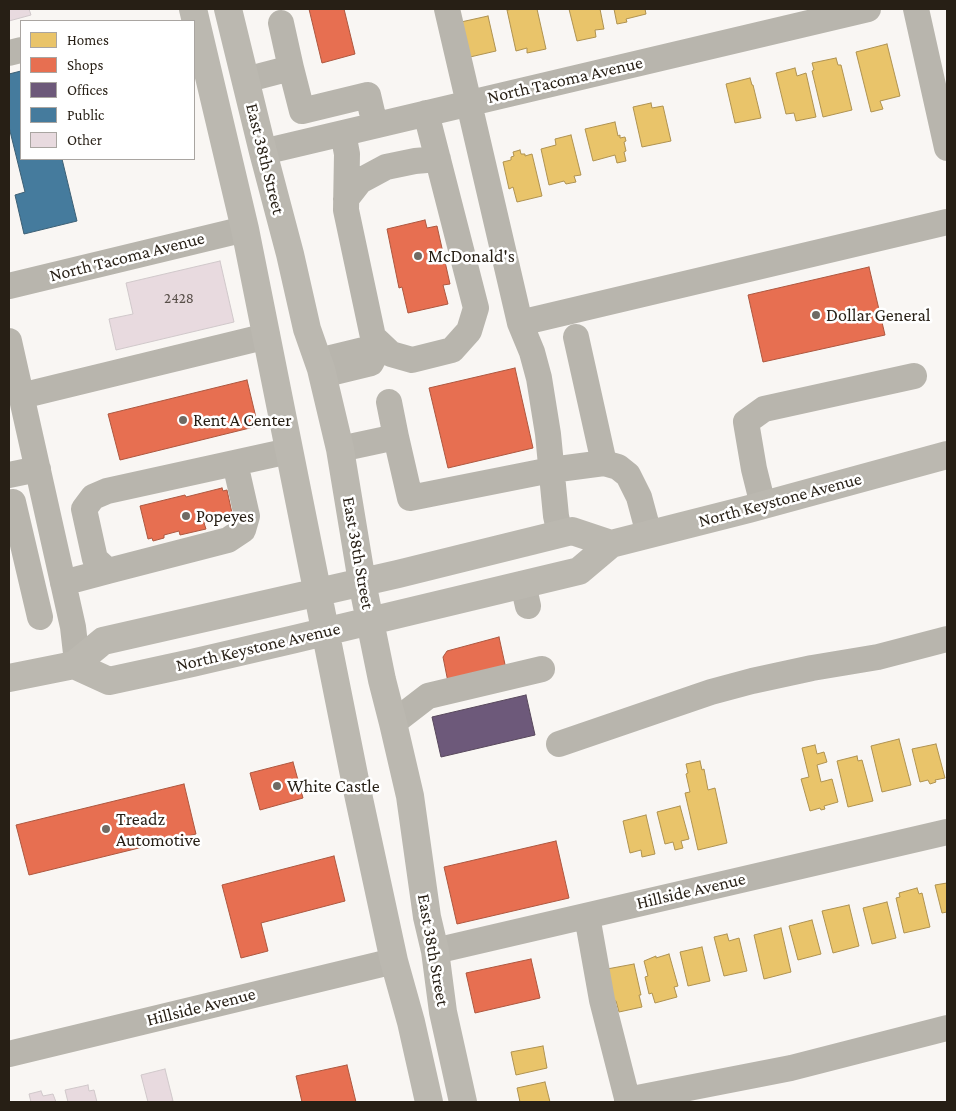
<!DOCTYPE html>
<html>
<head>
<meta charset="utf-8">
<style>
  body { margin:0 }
  #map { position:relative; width:956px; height:1111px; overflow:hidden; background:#f9f6f3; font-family:"Crimson Pro",serif }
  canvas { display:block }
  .frame { position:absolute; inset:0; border:10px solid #271f15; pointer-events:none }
  .legend { position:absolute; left:20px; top:20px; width:175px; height:140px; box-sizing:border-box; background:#fff; border:1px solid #a9a5a1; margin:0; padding:6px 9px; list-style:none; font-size:15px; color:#271f15 }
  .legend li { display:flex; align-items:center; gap:10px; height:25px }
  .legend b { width:25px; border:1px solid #a9a5a1 }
</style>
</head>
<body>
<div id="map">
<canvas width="956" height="1111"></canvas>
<div class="frame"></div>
<ul class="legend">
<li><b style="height:14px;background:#e9c46a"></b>Homes</li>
<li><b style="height:14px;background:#e76f51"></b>Shops</li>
<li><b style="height:14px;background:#6d597a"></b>Offices</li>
<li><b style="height:14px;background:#457b9d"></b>Public</li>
<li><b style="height:14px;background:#e8dadf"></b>Other</li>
</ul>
</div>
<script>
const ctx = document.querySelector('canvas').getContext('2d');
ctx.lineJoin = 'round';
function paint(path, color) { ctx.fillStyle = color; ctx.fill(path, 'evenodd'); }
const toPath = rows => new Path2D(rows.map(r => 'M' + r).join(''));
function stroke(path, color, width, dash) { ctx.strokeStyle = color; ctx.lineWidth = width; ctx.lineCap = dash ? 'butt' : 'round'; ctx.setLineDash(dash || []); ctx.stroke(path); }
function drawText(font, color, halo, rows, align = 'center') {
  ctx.font = font + ' "Crimson Pro",serif'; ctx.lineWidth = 5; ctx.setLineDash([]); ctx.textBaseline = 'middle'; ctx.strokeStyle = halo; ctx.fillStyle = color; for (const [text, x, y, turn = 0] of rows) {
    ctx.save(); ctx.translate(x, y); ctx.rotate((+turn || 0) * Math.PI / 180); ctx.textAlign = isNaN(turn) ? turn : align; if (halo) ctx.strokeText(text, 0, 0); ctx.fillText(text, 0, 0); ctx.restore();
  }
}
const homes = toPath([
  [513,9,537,9,546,49,527,53,527,48,516,51,507,10,513,9],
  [569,9,600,9,604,29,595,30,596,37,577,41,569,9],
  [614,9,645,9,646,14,626,19,627,22,617,24,614,9],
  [488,16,496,51,470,57,461,22,488,16],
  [887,44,900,96,880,101,883,109,871,112,856,52,887,44],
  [836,58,838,65,841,65,852,110,823,117,812,71,814,70,812,63,836,58],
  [795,68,797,76,806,73,816,117,796,121,794,113,786,114,776,73,795,68],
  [750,78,752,85,753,85,761,118,735,123,726,84,750,78],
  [651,103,652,108,663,106,671,141,642,147,633,107,651,103],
  [615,122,618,136,620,135,620,138,625,137,626,141,624,142,626,151,624,152,626,161,617,163,615,155,593,161,585,129,615,122],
  [571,135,581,175,574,176,576,182,566,184,564,181,549,185,541,149,556,145,555,139,571,135],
  [520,150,521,154,525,154,525,156,532,154,542,196,517,202,513,187,509,189,503,162,511,160,511,157,514,156,513,152,520,150],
  [899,739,911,785,882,792,871,746,899,739],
  [936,744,945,778,935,780,936,782,930,784,928,780,920,782,912,749,936,744],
  [815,745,817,754,824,752,827,762,817,765,821,782,832,779,838,802,824,806,825,809,821,810,820,808,810,811,801,779,809,777,802,748,815,745],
  [857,756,858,761,862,760,873,801,848,807,837,761,857,756],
  [700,761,702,770,704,769,708,790,715,788,727,843,698,850,685,793,690,792,686,774,688,773,686,764,700,761],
  [680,806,689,839,681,841,683,848,675,850,673,842,665,844,657,812,680,806],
  [646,815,655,854,642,857,641,850,630,853,623,821,646,815],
  [947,883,947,912,942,913,935,885,947,883],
  [917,888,919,894,922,893,930,927,904,933,896,898,900,897,899,893,917,888],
  [887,902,896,938,872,944,863,908,887,902],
  [849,905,859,946,833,953,822,911,849,905],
  [812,920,821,954,798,960,789,926,812,920],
  [781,928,791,972,764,979,754,935,781,928],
  [727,934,729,941,739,938,747,971,724,976,714,937,727,934],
  [702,947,710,981,688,986,680,952,702,947],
  [669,954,678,986,674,987,677,997,655,1003,652,993,649,994,645,977,648,976,644,961,656,956,656,958,669,954],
  [634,964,641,995,639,995,642,1007,619,1012,616,1001,614,1001,607,969,634,964],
  [543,1046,547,1068,516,1075,511,1052,543,1046],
  [545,1082,550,1102,520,1102,517,1088,545,1082]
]);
paint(homes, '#e9c46a');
stroke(homes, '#af9250', 1);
const shops = toPath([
  [309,9,344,9,355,54,322,63,309,9],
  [425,220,427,228,437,226,450,284,443,285,448,304,408,313,402,287,399,288,387,229,425,220],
  [869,267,885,335,763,362,748,295,869,267],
  [515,368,533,448,448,468,429,388,515,368],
  [247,380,258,426,120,460,108,414,247,380],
  [222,488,223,491,227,490,232,513,229,514,230,517,204,523,206,529,180,535,179,531,164,535,164,538,153,541,152,538,148,539,140,506,185,495,186,497,222,488],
  [499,637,506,669,448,682,443,657,447,651,499,637],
  [293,762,303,798,260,810,250,773,293,762],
  [184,784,196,834,29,875,16,825,184,784],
  [556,841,569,898,457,924,444,867,556,841],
  [334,856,345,901,261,923,268,951,241,958,222,885,334,856],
  [531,959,540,998,475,1013,466,973,531,959],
  [347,1065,356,1102,302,1102,296,1076,347,1065]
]);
paint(shops, '#e76f51');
stroke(shops, '#ad573f', 1);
const offices = toPath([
  [526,695,535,735,441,757,432,717,526,695]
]);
paint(offices, '#6d597a');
stroke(offices, '#58485c', 1);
const public = toPath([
  [21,71,21,159,62,159,77,221,24,234,15,195,25,192,9,127,9,74,21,71]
]);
paint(public, '#457b9d');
stroke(public, '#3c5f74', 1);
const building = toPath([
  [9,9,29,9,31,15,9,21,9,9],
  [220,261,234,322,116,350,109,319,133,314,126,283,220,261],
  [165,1069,173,1101,167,1102,148,1102,141,1075,165,1069],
  [88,1085,89,1091,94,1090,97,1102,68,1102,65,1090,88,1085],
  [41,1091,43,1096,53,1094,56,1102,31,1102,29,1094,41,1091]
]);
paint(building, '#e8dadf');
stroke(building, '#d0c8ca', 1);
stroke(toPath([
  [447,9,520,323,532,352,539,378,548,434,556,516,560,534],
  [916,9,947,148],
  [281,23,291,68],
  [9,53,21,50],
  [245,80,291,68,302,111,368,95,375,125],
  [343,133,347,154,346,210,373,337,391,354,412,360,452,350,469,331,476,308,426,113],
  [263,152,868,9],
  [346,199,360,181,386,167,415,161,438,159],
  [9,286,245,229],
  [520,323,947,222],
  [576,337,604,463],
  [9,341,73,627,77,662],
  [364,350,375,355,371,363,334,372,328,366,331,358,364,350],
  [21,396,255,339,267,336],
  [389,402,396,437],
  [340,449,396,437,410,498,551,470,604,463,618,467,628,475,639,497,649,534],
  [235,463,247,516,243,530,228,540,108,571,95,559,84,509,93,497,107,491,289,451],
  [9,475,38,469],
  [13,502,40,617],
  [763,505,754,469,746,422,764,409,914,376],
  [63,583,108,571],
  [523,584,528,606],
  [393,723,428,696,542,669],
  [559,744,711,692,752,681,812,668,878,657,947,639],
  [587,916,602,1000,628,1102],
  [435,951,947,832],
  [9,1054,394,961],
  [627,1100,791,1068,947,1028]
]), '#b8b5ad', 26);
stroke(toPath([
  [193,9,245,229,355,780,394,961,411,1022,429,1102],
  [228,9,263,152,290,254,307,329,321,369,340,449,362,582,382,680,393,723,410,796,427,917,435,951,443,1012,463,1102],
  [74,665,109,681,192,663,295,639,579,571,611,544,749,509,947,455],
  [9,678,74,665,103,641,398,574,572,531,611,544]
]), '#bbb8b0', 28);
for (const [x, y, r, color] of [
  [418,256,5,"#706a63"],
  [816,315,5,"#706a63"],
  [183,420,5,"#706a63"],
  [186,516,5,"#706a63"],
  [277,786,5,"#706a63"],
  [106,829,5,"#706a63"]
]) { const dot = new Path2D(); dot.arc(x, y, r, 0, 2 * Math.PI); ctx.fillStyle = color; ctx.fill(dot); stroke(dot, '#fff', 2); }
drawText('15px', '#574e48', null, [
  ["2428",179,298]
]);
drawText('18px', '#271f15', '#fff', [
  ["North Tacoma Avenue",565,80,-13],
  ["East 38th Street",265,159,76],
  ["North Tacoma Avenue",127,257,-14],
  ["North Keystone Avenue",780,500,-15],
  ["East 38th Street",358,553,80],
  ["North Keystone Avenue",258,647,-13],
  ["Hillside Avenue",691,891,-13],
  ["East 38th Street",433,950,80],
  ["Hillside Avenue",201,1007,-14]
]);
drawText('18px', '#271f15', '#fff', [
  ["McDonald's",428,256],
  ["Dollar General",826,315],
  ["Rent A Center",193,420],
  ["Popeyes",196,516],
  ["White Castle",287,786],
  ["Treadz",116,819],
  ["Automotive",116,840]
], 'left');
</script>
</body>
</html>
